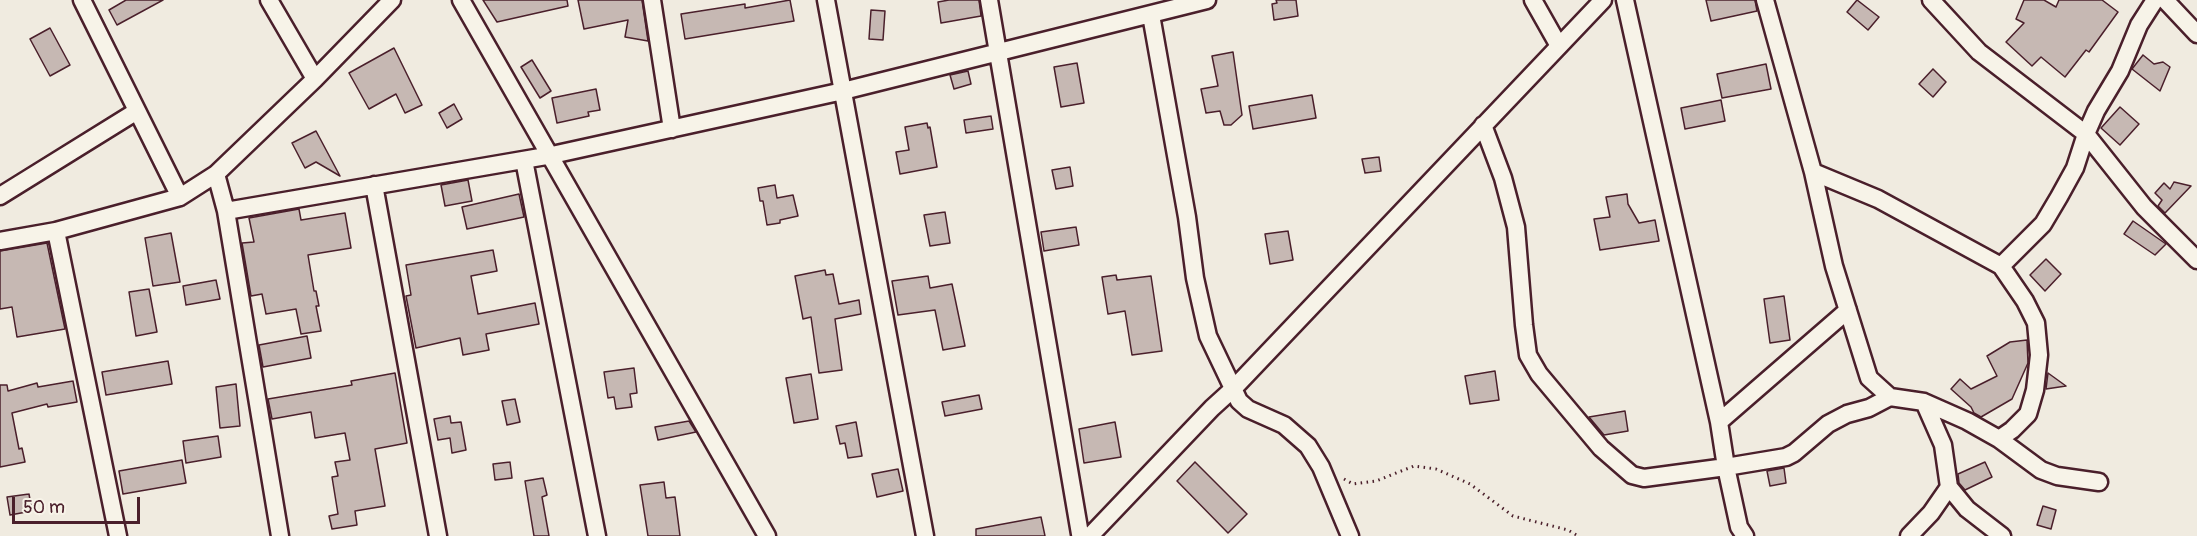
<!DOCTYPE html>
<html>
<head>
<meta charset="utf-8">
<style>
  body { margin:0 }
  #map { position:relative; width:2197px; height:536px; overflow:hidden; background:#f0ebe0; font-family:Pangolin,sans-serif }
  canvas { display:block }
  .scale { position:absolute; left:12px; top:497px; width:128px; height:27px; box-sizing:border-box; border:3px solid #4a1f2b; border-top:0; padding-left:8px; font-size:18px; line-height:21px; white-space:nowrap; color:#4a1f2b; -webkit-text-stroke:4px #f7f3e8; paint-order:stroke }
</style>
</head>
<body>
<div id="map">
<canvas width="2197" height="536"></canvas>
<div class="scale">50 m</div>
</div>
<script>
const ctx = document.querySelector('canvas').getContext('2d');
ctx.lineJoin = 'round';
function paint(path, color) { ctx.fillStyle = color; ctx.fill(path, 'evenodd'); }
const toPath = rows => new Path2D(rows.map(r => 'M' + r).join(''));
function stroke(path, color, width, dash) { ctx.strokeStyle = color; ctx.lineWidth = width; ctx.lineCap = dash ? 'butt' : 'round'; ctx.setLineDash(dash || []); ctx.stroke(path); }
const building = toPath([
  [126,0,163,0,117,25,109,10,126,0],
  [483,0,567,0,568,6,497,22,483,0],
  [578,0,642,0,648,41,625,37,628,20,584,29,578,0],
  [790,0,794,21,685,39,681,14,745,4,745,8,790,0],
  [949,0,979,0,981,16,941,23,938,2,949,0],
  [1276,0,1296,0,1298,16,1274,20,1272,4,1277,3,1276,0],
  [1706,0,1755,0,1757,11,1711,21,1706,0],
  [1857,0,1879,17,1868,30,1847,12,1857,0],
  [2024,0,2044,0,2056,7,2059,0,2102,0,2118,12,2089,52,2086,50,2065,77,2041,57,2032,66,2006,42,2024,23,2016,19,2024,0],
  [871,10,885,11,883,40,869,39,871,10],
  [50,28,70,65,50,76,30,39,50,28],
  [394,48,422,105,405,113,396,94,369,109,349,73,394,48],
  [1233,52,1242,115,1231,125,1224,125,1220,111,1206,113,1201,89,1218,86,1212,56,1233,52],
  [2143,55,2154,64,2163,62,2170,67,2160,91,2132,69,2143,55],
  [532,60,551,91,540,98,521,67,532,60],
  [1077,63,1084,103,1061,107,1054,67,1077,63],
  [1766,64,1771,89,1722,98,1717,74,1766,64],
  [1933,69,1946,82,1933,97,1919,84,1933,69],
  [968,71,971,84,954,89,950,75,968,71],
  [596,89,600,110,588,112,589,116,557,123,552,98,596,89],
  [1312,95,1316,118,1253,129,1249,106,1312,95],
  [1721,100,1725,121,1685,129,1681,108,1721,100],
  [454,104,462,119,447,128,439,113,454,104],
  [2120,107,2139,124,2120,145,2101,128,2120,107],
  [991,116,993,129,966,133,964,120,991,116],
  [927,123,928,128,930,127,937,167,900,174,896,152,909,150,905,127,927,123],
  [316,131,340,176,316,162,305,168,292,143,316,131],
  [1379,157,1381,171,1365,173,1362,159,1379,157],
  [1070,167,1073,186,1056,189,1052,170,1070,167],
  [468,180,472,201,445,206,441,185,468,180],
  [2174,182,2191,186,2165,213,2158,206,2162,200,2155,193,2164,183,2170,189,2174,182],
  [775,185,777,198,793,195,798,216,780,220,780,223,767,225,763,201,760,201,758,188,775,185],
  [519,194,524,217,467,229,462,207,519,194],
  [1627,194,1628,204,1639,223,1655,220,1659,241,1600,250,1594,219,1610,217,1606,197,1627,194],
  [299,209,301,220,345,213,351,248,308,255,314,291,316,291,319,306,316,306,321,331,301,334,296,309,266,314,262,294,251,296,242,243,254,242,249,218,299,209],
  [945,212,950,243,930,246,924,215,945,212],
  [2133,221,2166,244,2155,255,2124,234,2133,221],
  [1076,227,1079,245,1044,251,1041,232,1076,227],
  [1288,231,1293,260,1270,264,1265,234,1288,231],
  [171,233,180,282,153,286,145,238,171,233],
  [47,243,65,329,17,337,12,307,0,309,0,251,47,243],
  [493,250,497,271,471,276,478,314,535,303,539,324,486,334,489,350,463,355,460,338,416,348,406,296,411,295,406,265,493,250],
  [2046,259,2061,274,2045,291,2030,275,2046,259],
  [825,270,826,275,833,274,839,304,859,300,861,314,835,319,842,370,819,373,811,317,803,319,795,276,825,270],
  [1116,275,1117,280,1151,276,1162,351,1132,355,1125,311,1108,314,1102,277,1116,275],
  [928,276,930,288,952,284,965,346,943,350,935,310,898,315,892,281,928,276],
  [216,280,220,299,186,305,183,286,216,280],
  [149,289,157,332,136,336,129,292,149,289],
  [1784,296,1790,340,1770,343,1764,299,1784,296],
  [307,336,311,358,263,367,259,345,307,336],
  [2027,340,2028,363,2012,399,1981,417,1974,413,1971,407,1951,389,1960,379,1971,389,1997,376,1987,356,2010,342,2027,340],
  [168,361,172,384,106,395,102,372,168,361],
  [634,368,637,393,630,394,632,407,616,409,614,397,608,398,604,372,634,368],
  [1495,371,1499,400,1470,404,1465,376,1495,371],
  [395,373,407,443,375,449,385,506,355,511,357,525,332,529,329,516,338,514,332,477,338,476,335,462,350,460,345,433,315,438,311,412,272,419,268,399,352,385,351,381,395,373],
  [2048,373,2066,386,2046,389,2048,373],
  [811,374,818,419,794,423,786,378,811,374],
  [73,381,77,402,48,407,47,404,12,413,19,449,22,448,25,462,0,467,0,385,7,385,8,391,37,383,38,387,73,381],
  [236,384,240,426,220,428,216,387,236,384],
  [979,395,982,409,945,416,942,402,979,395],
  [515,399,520,422,507,425,502,401,515,399],
  [1625,411,1628,431,1604,435,1589,417,1625,411],
  [450,416,451,423,461,422,466,450,452,453,450,438,438,440,434,419,450,416],
  [689,421,696,432,658,440,655,427,689,421],
  [856,422,862,456,848,458,845,443,840,444,836,426,856,422],
  [1115,422,1121,457,1084,463,1079,429,1115,422],
  [218,436,221,457,186,463,183,441,218,436],
  [182,460,186,483,123,494,119,471,182,460],
  [510,462,512,478,495,480,493,464,510,462],
  [1195,462,1247,514,1228,533,1177,481,1195,462],
  [1985,462,1992,477,1965,490,1959,483,1958,474,1985,462],
  [1784,468,1786,483,1770,486,1767,471,1784,468],
  [898,469,903,491,877,497,872,474,898,469],
  [543,478,547,495,542,497,549,536,534,536,525,481,543,478],
  [664,482,666,498,675,497,680,536,648,536,640,485,664,482],
  [29,494,32,511,10,515,7,497,29,494],
  [2043,506,2056,510,2051,529,2037,525,2043,506],
  [1041,517,1045,536,976,536,976,529,1041,517]
]);
paint(building, '#c6b8b3');
stroke(building, '#4a1f2b', 1.5);
const minor = toPath([
  [82,0,180,197],
  [269,0,315,79],
  [461,0,767,536],
  [652,0,672,129],
  [826,0,925,536],
  [989,0,1080,534],
  [1533,0,1559,46],
  [1625,0,1719,422,1726,467,1786,457,1794,453,1828,424,1847,414,1869,408,1890,397],
  [1765,0,1813,172,1834,266,1869,378,1890,397,1924,402,1967,421,1999,439,2012,430,2028,414,2035,390,2039,355,2036,323,2025,301,2001,266,1878,199,1813,172],
  [1931,0,1979,52,2086,134,2144,207,2197,260],
  [2165,0,2197,34],
  [1151,15,1187,217,1195,278,1208,336,1239,401,1248,409,1284,425,1308,446,1321,467,1350,536],
  [1483,125,1503,178,1516,227,1524,325,1528,355,1539,374,1601,448,1632,475,1644,478,1726,467,1739,527,1745,536],
  [524,160,597,536],
  [216,174,226,211,280,536],
  [374,185,438,536],
  [0,196,137,111],
  [226,211,552,155,843,91,1207,0],
  [56,231,118,536],
  [0,241,56,231,180,197,216,174,315,79,392,0],
  [2001,266,2043,224,2059,197,2075,168,2086,134,2096,111,2120,71,2139,25,2155,0],
  [1924,402,1943,445,1949,487,1967,509,2002,536],
  [1719,422,1848,310],
  [1999,439,2041,470,2057,476,2099,482],
  [1090,536,1212,408,1234,388,1603,0],
  [1909,536,1931,513,1949,487]
]);
stroke(minor, '#4a1f2b', 21);
stroke(toPath([
  [1344,479,1353,484,1376,481,1414,466,1436,469,1470,484,1513,516,1568,530,1578,536]
]), '#4a1f2b', 3, [1.5, 4.5]);
stroke(minor, '#f7f3e8', 16);
</script>
</body>
</html>
